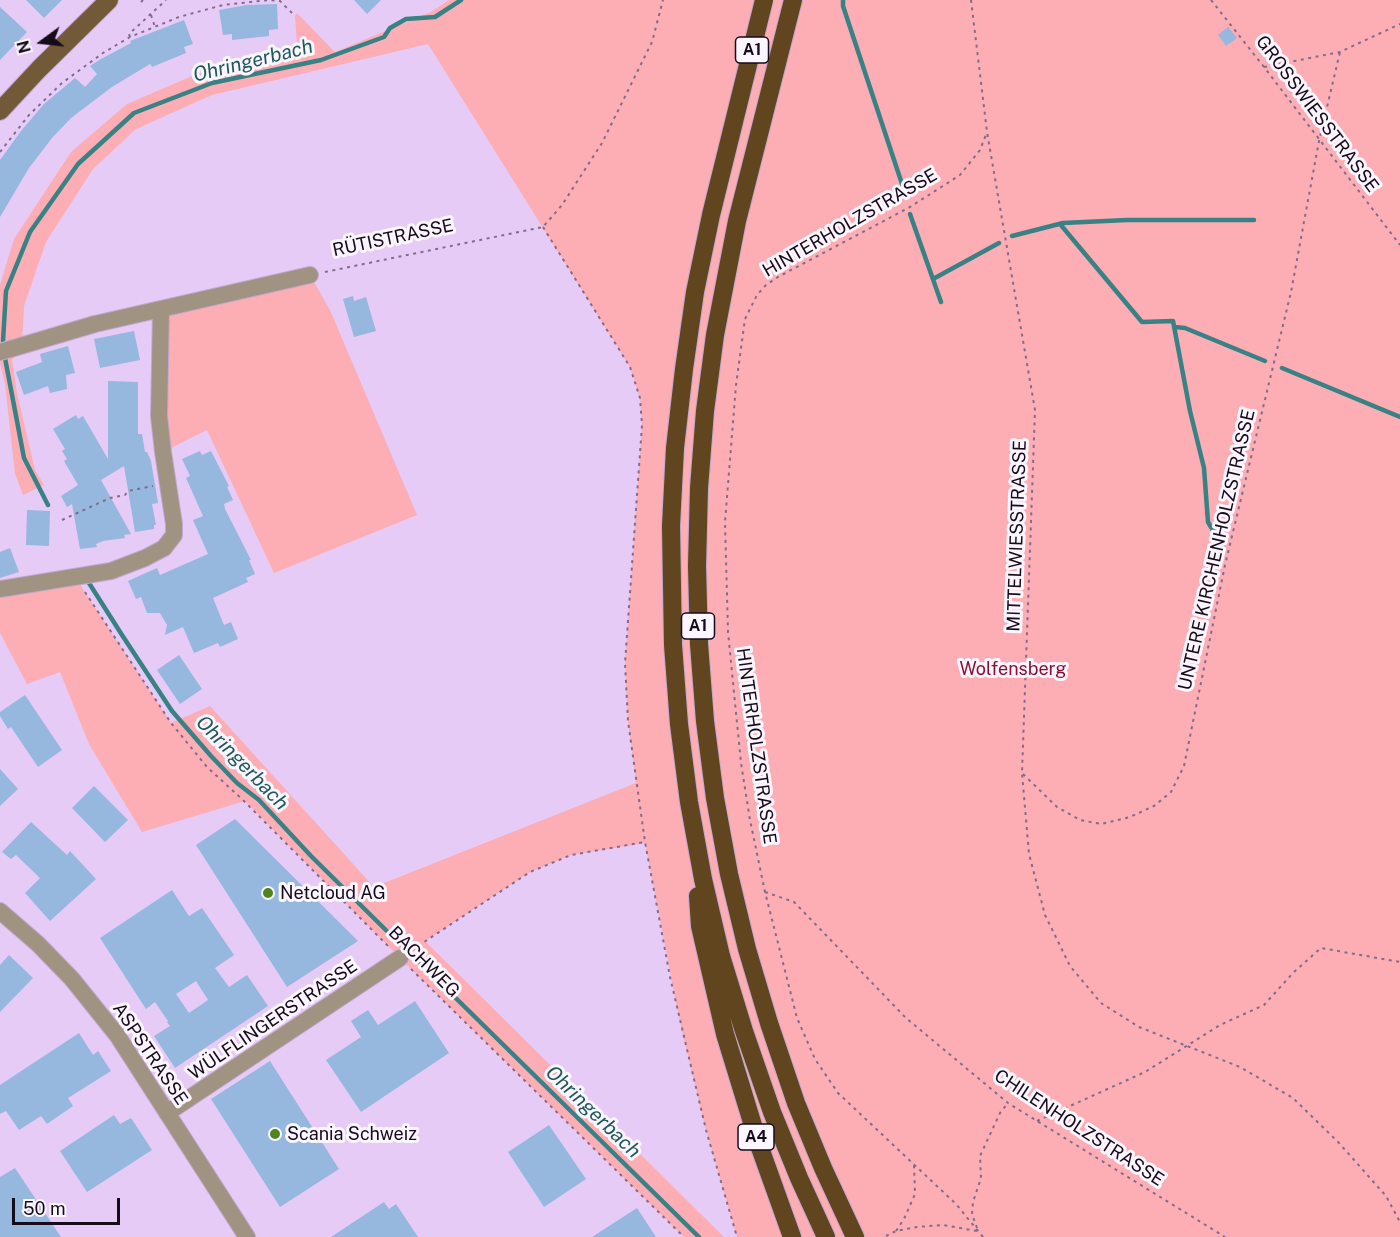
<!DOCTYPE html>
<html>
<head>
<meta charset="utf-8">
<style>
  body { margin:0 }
  #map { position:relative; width:1400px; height:1237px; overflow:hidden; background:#e7cbf7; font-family:"Public Sans",sans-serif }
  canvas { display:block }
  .north { position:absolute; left:12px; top:12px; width:60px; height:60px; -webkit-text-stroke:4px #fbf5fe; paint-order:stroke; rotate:255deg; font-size:16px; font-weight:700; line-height:24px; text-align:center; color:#150b1a }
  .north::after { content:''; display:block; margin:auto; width:21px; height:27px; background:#150b1a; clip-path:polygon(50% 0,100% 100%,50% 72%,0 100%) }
  .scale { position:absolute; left:12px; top:1198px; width:108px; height:27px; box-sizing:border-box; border:3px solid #150b1a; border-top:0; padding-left:8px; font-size:18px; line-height:21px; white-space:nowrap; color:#150b1a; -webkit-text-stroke:4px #fbf5fe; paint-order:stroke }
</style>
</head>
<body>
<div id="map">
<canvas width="1400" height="1237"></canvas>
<div class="north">N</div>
<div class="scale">50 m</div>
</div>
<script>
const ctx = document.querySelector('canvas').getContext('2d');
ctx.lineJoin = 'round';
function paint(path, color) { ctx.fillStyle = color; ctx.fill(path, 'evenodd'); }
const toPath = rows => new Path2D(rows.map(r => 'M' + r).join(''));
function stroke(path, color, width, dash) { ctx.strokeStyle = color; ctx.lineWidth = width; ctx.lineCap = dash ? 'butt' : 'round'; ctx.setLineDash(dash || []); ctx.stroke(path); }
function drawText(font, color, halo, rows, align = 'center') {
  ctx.font = font + ' "Public Sans",sans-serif'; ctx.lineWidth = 6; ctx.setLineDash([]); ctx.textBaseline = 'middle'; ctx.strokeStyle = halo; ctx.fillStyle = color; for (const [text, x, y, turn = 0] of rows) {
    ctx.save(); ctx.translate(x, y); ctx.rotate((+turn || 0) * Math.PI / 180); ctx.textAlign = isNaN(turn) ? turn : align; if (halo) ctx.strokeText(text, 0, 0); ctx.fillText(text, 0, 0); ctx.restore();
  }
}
paint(toPath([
  [449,0,1400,0,1400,1237,737,1237,706,1130,680,1023,645,843,571,855,530,872,425,941,724,1237,684,1237,400,958,245,801,142,832,89,744,60,672,27,684,0,633,0,589,75,577,171,723,210,706,374,887,636,783,628,721,625,663,642,425,640,398,630,367,428,44,212,95,136,129,93,169,46,242,24,306,22,346,12,360,17,393,35,470,44,485,23,495,15,474,5,384,0,363,0,285,14,239,71,152,127,104,199,73,298,56,295,16,297,13,335,52,431,12],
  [310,275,330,310,417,515,274,573,207,430,163,452,161,309]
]), '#fdadb4');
stroke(toPath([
  [843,0,843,6,906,196],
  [910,214,941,302],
  [1060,224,1142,322,1173,321,1190,411,1204,468,1208,522,1223,547],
  [1012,236,1063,223,1127,220,1254,220],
  [933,279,999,243],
  [1175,327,1185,328,1265,361],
  [3,341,6,291,30,232,78,164,134,113,212,83,321,60,384,37,390,28,406,19,435,17,461,0],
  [5,358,24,458,48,505],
  [1282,368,1400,417],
  [89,583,122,635,172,711,211,756,237,783,259,800,311,856,400,944],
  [415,958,699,1237]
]), '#388286', 4.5);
paint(toPath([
  [26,0,62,0,44,18],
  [354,0,381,0,367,14],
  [277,4,278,29,269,30,269,36,232,40,232,34,223,35,219,10,247,5],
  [0,7,27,32,0,60],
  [184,20,193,44,184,47,186,53,152,67,150,64,112,87,71,118,52,138,29,168,0,217,0,160,21,131,44,104,75,78,85,87,97,74,90,66,101,59,131,43,130,41],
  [1228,27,1237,38,1226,46,1218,35],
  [353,296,354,301,366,297,376,331,354,337,343,299],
  [134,331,140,360,100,368,94,339],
  [68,346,75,373,66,375,67,389,50,393,48,386,24,395,16,372,42,362,40,354],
  [108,381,138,382,138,434,142,434,145,452,147,452,151,461,158,503,152,504,156,525,154,525,154,529,135,532,124,466,101,480,131,534,124,535,125,538,103,541,96,544,97,547,80,549,72,504,67,507,61,496,78,485,64,461,67,459,62,451,65,449,53,429,76,415,78,419,83,416,108,459],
  [200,451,202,455,211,451,229,486,227,487,233,500,224,504,225,509,251,560,249,560,255,574,246,578,248,582,213,598,224,625,231,622,238,639,220,647,218,643,194,653,183,627,165,635,167,625,160,613,147,613,141,597,136,599,128,581,157,568,160,575,208,554,193,520,203,516,186,478,190,476,182,459],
  [27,510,50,511,49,546,26,545],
  [10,548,19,572,0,578,0,552],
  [179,655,202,689,180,704,157,670],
  [25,695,62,750,38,767,11,727,8,729,0,716,0,712],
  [0,769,18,789,0,806],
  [94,786,128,820,105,842,72,808],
  [235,819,358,941,287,987,196,845],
  [31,822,67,855,70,851,96,879,50,921,25,893,40,878,16,855,11,859,2,852],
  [172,890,189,916,202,908,234,955,215,968,229,987,247,975,268,1006,175,1068,154,1036,170,1026,167,1022,168,1021,155,1002,146,1009,100,938],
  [196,981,208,1000,189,1013,176,994],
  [9,955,33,978,0,1012,0,965],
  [415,1001,449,1053,361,1112,326,1060,361,1037,351,1021,368,1010,378,1025],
  [79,1033,93,1055,98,1051,111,1071,68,1098,73,1106,47,1124,41,1116,19,1130,6,1111,0,1114,0,1085],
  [270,1061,339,1169,280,1207,211,1099],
  [114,1115,120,1124,131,1118,152,1150,87,1192,60,1151],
  [549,1125,586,1179,544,1207,508,1152],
  [15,1168,61,1237,0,1237,0,1177],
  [384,1202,389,1209,396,1204,418,1237,331,1237],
  [637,1208,656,1237,592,1237]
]), '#96b7de');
const street = toPath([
  [0,352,95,324,310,275],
  [0,589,111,571,145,558,164,548,174,535,174,524,163,452,159,416,161,309],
  [0,911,38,944,72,979,117,1035,247,1237],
  [167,1113,400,958]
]);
const primary = toPath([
  [0,111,39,69,109,0]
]);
const highway = toPath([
  [764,0,711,215,695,292,684,369,675,448,671,526,673,645,679,724,689,802,703,879,721,956,744,1031,772,1112,799,1178,826,1237],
  [793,0,737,221,715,335,705,411,699,488,697,566,699,644,705,721,715,798,729,874,747,949,769,1023,796,1103,823,1168,855,1237],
  [698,896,700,926,725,1034,759,1145,792,1237]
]);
stroke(street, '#c1a8cf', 18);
stroke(primary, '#c1a8cf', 20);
stroke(highway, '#c1a8cf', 20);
stroke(toPath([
  [971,0,987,132,1035,410,1022,773,1029,854,1045,915,1070,966,1101,1003,1139,1027,1240,1067,1293,1098,1339,1143,1386,1196,1400,1222],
  [1211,0,1264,67,1400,245],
  [141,2,143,0],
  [151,15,155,27],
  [130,37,129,34,166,0],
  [1264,67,1340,52,1400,24],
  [0,152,29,115,62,83,103,53,130,37,179,17,223,5,269,0,280,1,295,16],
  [543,227,630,367,640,398,642,425,625,663,628,721,645,842,670,977,706,1130,737,1237],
  [325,272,543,227,562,205,602,143,652,42,663,0],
  [62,520,110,498,125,495,128,491,153,486],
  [85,592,171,723,207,767,244,801,388,946],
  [1023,774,1057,807,1080,820,1101,824,1130,817,1154,806,1171,792,1184,766,1225,565,1291,292,1319,141,1340,52],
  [765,892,794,902,906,1018,1008,1103,1225,1237],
  [412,950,530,872,571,855,645,842],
  [411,969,684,1237],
  [1037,1121,1145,1072,1220,1025,1264,1005,1293,973,1321,948,1400,962],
  [977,1228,972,1214,973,1202,981,1178,980,1156,1000,1113,1008,1103],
  [896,1231,904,1219,915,1194,914,1164],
  [886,1236,896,1231,917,1227,943,1225,977,1231],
  [983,1237,956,1204,838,1093,815,1059,797,1018,765,892,750,820,741,763,728,632,725,522,736,385,745,319,757,295,766,285,778,277,910,207,960,175,980,150,987,132]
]), '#816d8b', 2, [3, 4.5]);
stroke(street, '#a09381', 16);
stroke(primary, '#725a39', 18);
stroke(highway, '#61451e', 18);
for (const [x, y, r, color] of [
  [268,893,6,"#4e851d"],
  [275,1134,6,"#4e851d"]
]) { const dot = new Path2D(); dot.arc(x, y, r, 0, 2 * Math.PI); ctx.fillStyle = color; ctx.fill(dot); stroke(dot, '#fbf5fe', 2); }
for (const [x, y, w] of [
  [752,50,33],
  [698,626,33],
  [756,1137,36]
]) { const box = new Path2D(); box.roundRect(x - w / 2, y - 13, w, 26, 4.5); ctx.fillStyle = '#fbf5fe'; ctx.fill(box); stroke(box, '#150b1a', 1.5); }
drawText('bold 16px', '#150b1a', null, [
  ["A1",752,50],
  ["A1",698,626],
  ["A4",756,1137]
]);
drawText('18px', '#150b1a', '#fbf5fe', [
  ["GROSSWIESSTRASSE",1317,114,53],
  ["HINTERHOLZSTRASSE",850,223,-30],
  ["RÜTISTRASSE",393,238,-12],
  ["MITTELWIESSTRASSE",1017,536,-88],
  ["UNTERE KIRCHENHOLZSTRASSE",1217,550,-77],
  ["HINTERHOLZSTRASSE",756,746,82],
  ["BACHWEG",424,962,45],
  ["WÜLFLINGERSTRASSE",273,1020,-34],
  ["ASPSTRASSE",150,1054,56],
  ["CHILENHOLZSTRASSE",1079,1128,33]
]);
drawText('18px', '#8a1031', '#fbf5fe', [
  ["Wolfensberg",1013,669]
]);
drawText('18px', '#150b1a', '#fbf5fe', [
  ["Netcloud AG",280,893],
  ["Scania Schweiz",287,1134]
], 'left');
drawText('italic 20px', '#1d5a59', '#fbf5fe', [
  ["Ohringerbach",253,61,-14],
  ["Ohringerbach",242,763,46],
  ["Ohringerbach",593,1112,44]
]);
</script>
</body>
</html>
